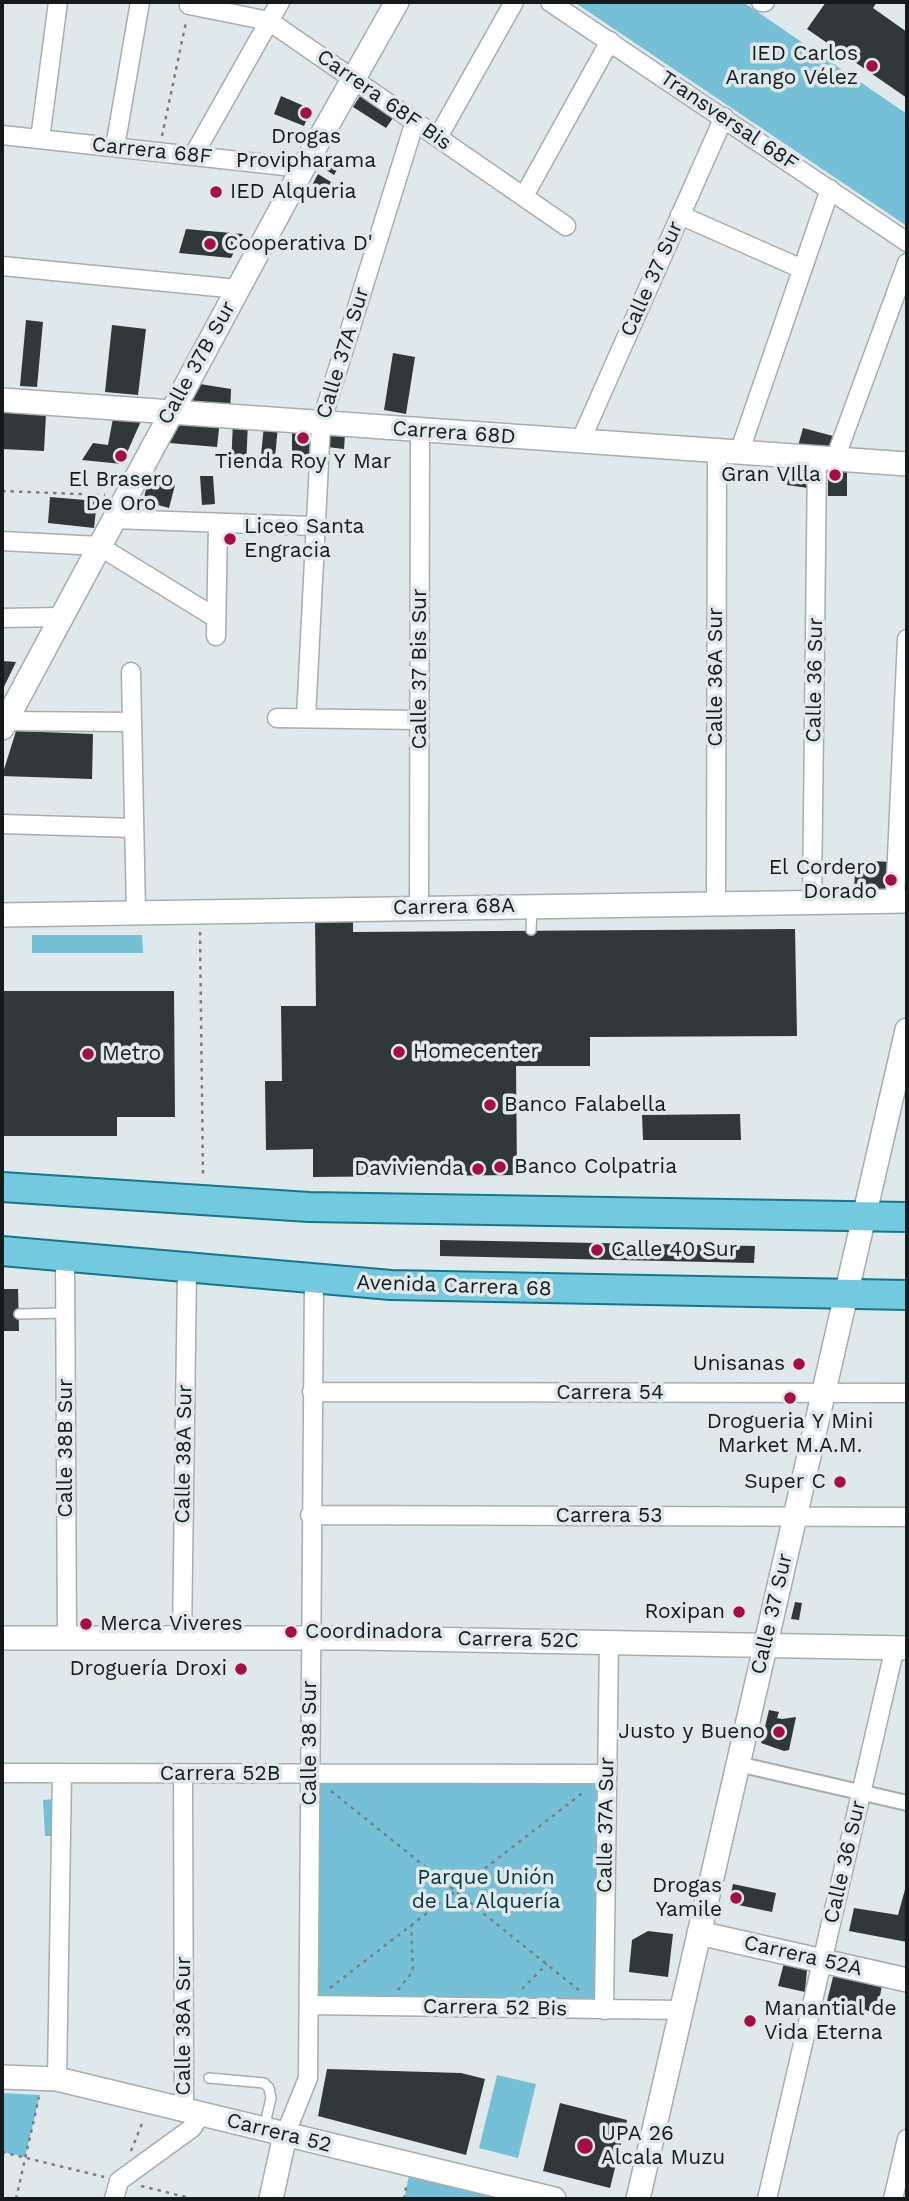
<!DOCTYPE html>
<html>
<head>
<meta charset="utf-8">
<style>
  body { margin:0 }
  #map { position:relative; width:909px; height:2201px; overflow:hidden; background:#dfe8ea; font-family:"Work Sans",sans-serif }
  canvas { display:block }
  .frame { position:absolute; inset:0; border:4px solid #171a1b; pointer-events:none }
</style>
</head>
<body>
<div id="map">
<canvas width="909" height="2201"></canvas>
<div class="frame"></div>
</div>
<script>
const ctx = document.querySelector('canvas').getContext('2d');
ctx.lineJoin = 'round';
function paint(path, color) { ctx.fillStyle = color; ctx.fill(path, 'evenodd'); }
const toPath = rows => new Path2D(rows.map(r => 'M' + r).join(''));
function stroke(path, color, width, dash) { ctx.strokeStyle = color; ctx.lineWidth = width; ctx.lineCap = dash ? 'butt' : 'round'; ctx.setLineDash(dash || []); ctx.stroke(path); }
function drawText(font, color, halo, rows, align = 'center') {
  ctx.font = font + ' "Work Sans",sans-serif'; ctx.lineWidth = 7; ctx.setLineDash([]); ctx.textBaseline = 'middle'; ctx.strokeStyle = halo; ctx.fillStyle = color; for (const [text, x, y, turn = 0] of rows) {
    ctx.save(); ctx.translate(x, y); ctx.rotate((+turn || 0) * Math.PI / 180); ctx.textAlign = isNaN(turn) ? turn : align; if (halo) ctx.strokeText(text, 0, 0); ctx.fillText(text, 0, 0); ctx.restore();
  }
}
paint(toPath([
  [574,2,743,2,907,114,907,226],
  [32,935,142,935,143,953,32,953],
  [604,1776,601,2007,312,2002,314,1777],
  [54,1799,55,1836,45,1836,43,1800],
  [497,2075,536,2084,518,2158,479,2148],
  [2,2093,40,2095,25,2157,2,2152],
  [409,2176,509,2199,404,2199]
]), '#75c0d7');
paint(toPath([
  [826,2,877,2,873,8,907,32,907,98,807,29],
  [362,93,398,111,386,128,353,107],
  [281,96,311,109,304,126,274,114],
  [332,153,343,159,334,175,323,168],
  [318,174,331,182,323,195,311,187],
  [186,229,243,234,231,258,179,253],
  [26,320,43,322,37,387,20,386],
  [112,325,146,329,138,395,105,392],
  [393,353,415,357,406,414,384,410],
  [200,384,231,389,230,414,191,403],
  [2,412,46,414,44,451,2,449],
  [114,413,141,421,122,464,82,460,93,443,108,445],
  [184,417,220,420,217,447,169,443],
  [233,421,248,422,246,468,231,467],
  [264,425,278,426,274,468,260,466],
  [803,428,833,436,829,454,798,446],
  [292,431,310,431,309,465,292,464],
  [329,433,345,434,344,449,327,447],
  [790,460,810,465,808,488,787,485],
  [833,469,847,469,847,496,828,496,828,477],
  [200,476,213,476,215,504,202,505],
  [149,478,175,485,169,508,143,501],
  [50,497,97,501,94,528,48,523],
  [2,661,16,662,2,691],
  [16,731,93,734,92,779,2,776],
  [856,860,890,862,889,890,854,888],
  [315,919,353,919,353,932,795,929,797,1036,590,1037,590,1066,516,1066,517,1175,313,1177,313,1149,266,1150,265,1081,282,1081,281,1006,316,1006],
  [2,991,174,991,175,1117,117,1117,117,1136,2,1136],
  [740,1114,741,1140,643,1140,642,1115],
  [440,1240,755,1246,754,1263,440,1256],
  [2,1289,18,1289,19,1331,2,1331],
  [795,1602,802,1603,799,1620,791,1619],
  [769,1710,779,1712,777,1718,782,1719,796,1717,789,1750,784,1751,761,1743],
  [907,1882,907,1942,849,1931,854,1908,898,1915],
  [733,1884,776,1893,772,1912,729,1903],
  [648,1931,673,1934,668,1977,629,1972,632,1940],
  [784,1963,807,1970,805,1992,778,1986],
  [839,1973,882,1985,877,2013,827,2001,833,1977],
  [327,2069,461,2073,485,2079,466,2155,318,2116],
  [560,2103,627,2120,610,2188,543,2171]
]), '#31383a');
const service = toPath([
  [531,930,532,908],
  [19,1314,65,1313],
  [209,2078,264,2083,269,2088,271,2098,264,2128]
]);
const pedestrian = toPath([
  [738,1764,907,1803]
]);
const minor = toPath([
  [550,2,907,242],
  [761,2,765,2],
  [189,5,269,21,566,226],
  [2,135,303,168],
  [438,137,514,2],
  [40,139,58,2],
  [115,147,140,2],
  [193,156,280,2],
  [524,196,610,41],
  [680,215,802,269],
  [2,266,238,289],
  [580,442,724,117],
  [739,453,830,189],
  [835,459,907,263],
  [113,519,313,526],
  [2,541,99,546,216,618],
  [2,618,61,617],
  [216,636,218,523],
  [131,672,136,912],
  [277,718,419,720],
  [306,718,321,423,415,121],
  [5,721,132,722],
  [2,824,134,828],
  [895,901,907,639],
  [812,902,817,458],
  [716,904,717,451],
  [419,908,420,430],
  [65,1257,67,1638],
  [312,1392,907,1393],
  [310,1515,907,1517],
  [182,1638,187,1269],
  [2,1773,607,1774],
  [183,1774,184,2110],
  [309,2005,682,2010],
  [604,2010,609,1641],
  [57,2079,62,1773],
  [285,2135,308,2078,314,1280],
  [114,2199,119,2181,192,2128,201,2114],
  [767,2199,895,1647],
  [893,2199,907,2139]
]);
const tertiary = toPath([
  [2,400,907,464],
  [2,728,303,168,397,2],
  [2,915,907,901],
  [2,1638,358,1638,907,1648],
  [699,1933,907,1980],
  [2,2077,57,2079,554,2199],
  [271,2199,285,2135],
  [638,2199,907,1030]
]);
const primary = toPath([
  [2,1187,309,1207,907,1217],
  [2,1251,391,1285,907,1295]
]);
stroke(service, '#a5adb0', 12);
stroke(pedestrian, '#a5adb0', 18);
stroke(minor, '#a5adb0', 21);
stroke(tertiary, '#a5adb0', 26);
stroke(primary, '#16768b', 32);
stroke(toPath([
  [162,136,186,22],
  [2,491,105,495],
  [200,932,203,1177],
  [331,1791,580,1991],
  [330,1988,585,1791],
  [522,1989,547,1964],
  [398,1990,413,1971,411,1925],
  [131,2151,143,2121],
  [2,2152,104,2177],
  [141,2186,194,2199],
  [16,2199,39,2097],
  [404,2199,407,2182]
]), '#7a8081', 2.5, [3.5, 5]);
stroke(service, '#fff', 9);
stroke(pedestrian, '#fff', 14);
stroke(minor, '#fff', 18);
stroke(tertiary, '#fff', 23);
stroke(primary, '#73cade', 28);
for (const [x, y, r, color] of [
  [872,66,7,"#a50d44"],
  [306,113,7,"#a50d44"],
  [216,192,7,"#a50d44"],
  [210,244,7,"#a50d44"],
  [303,438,7,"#a50d44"],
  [121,456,7,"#a50d44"],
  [835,475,7,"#a50d44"],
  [230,539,7,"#a50d44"],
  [891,880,7,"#a50d44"],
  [399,1052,7,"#a50d44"],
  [88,1054,7,"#a50d44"],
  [490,1105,7,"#a50d44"],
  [500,1167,7,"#a50d44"],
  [478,1169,7,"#a50d44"],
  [597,1250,7,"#a50d44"],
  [799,1364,7,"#a50d44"],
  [790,1398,7,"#a50d44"],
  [840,1482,7,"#a50d44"],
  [739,1612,7,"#a50d44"],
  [86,1624,7,"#a50d44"],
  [291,1632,7,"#a50d44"],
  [241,1669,7,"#a50d44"],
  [779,1732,7,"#a50d44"],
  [736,1898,7,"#a50d44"],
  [750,2021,7,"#a50d44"],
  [585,2146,9,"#a50d44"]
]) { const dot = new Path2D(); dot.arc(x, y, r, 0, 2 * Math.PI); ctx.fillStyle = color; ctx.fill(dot); stroke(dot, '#dfe8ea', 2.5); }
drawText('21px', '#171a1b', '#dfe8ea', [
  ["IED Carlos",858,54,"right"],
  ["Arango Vélez",858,78,"right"],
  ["Drogas",306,137,"center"],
  ["Provipharama",306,161,"center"],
  ["IED Alqueria",230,192],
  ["Cooperativa D'",224,244],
  ["Tienda Roy Y Mar",303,462,"center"],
  ["Gran VIlla",821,475,"right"],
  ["El Brasero",121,480,"center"],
  ["De Oro",121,504,"center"],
  ["Liceo Santa",244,527],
  ["Engracia",244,551],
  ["El Cordero",877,868,"right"],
  ["Dorado",877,892,"right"],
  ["Homecenter",413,1052],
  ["Metro",102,1054],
  ["Banco Falabella",504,1105],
  ["Banco Colpatria",514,1167],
  ["Davivienda",464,1169,"right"],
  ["Calle 40 Sur",611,1250],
  ["Unisanas",785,1364,"right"],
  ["Drogueria Y Mini",790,1422,"center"],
  ["Market M.A.M.",790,1446,"center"],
  ["Super C",826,1482,"right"],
  ["Roxipan",725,1612,"right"],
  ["Merca Viveres",100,1624],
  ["Coordinadora",305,1632],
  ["Droguería Droxi",227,1669,"right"],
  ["Justo y Bueno",765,1732,"right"],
  ["Drogas",722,1886,"right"],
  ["Yamile",722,1910,"right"],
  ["Manantial de",764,2009],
  ["Vida Eterna",764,2033],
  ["UPA 26",601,2134],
  ["Alcala Muzu",601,2158]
], 'left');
drawText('21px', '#171a1b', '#dfe8ea', [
  ["Carrera 68F Bis",384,100,35],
  ["Transversal 68F",729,121,34],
  ["Carrera 68F",152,151,6],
  ["Calle 37 Sur",652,279,-66],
  ["Calle 37A Sur",343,353,-73],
  ["Calle 37B Sur",197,363,-61],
  ["Carrera 68D",454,433,4],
  ["Calle 37 Bis Sur",420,669,-90],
  ["Calle 36A Sur",716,677,-90],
  ["Calle 36 Sur",815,680,-89],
  ["Carrera 68A",454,907,-1],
  ["Avenida Carrera 68",454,1286,2],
  ["Carrera 54",610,1393],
  ["Calle 38B Sur",66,1448,-90],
  ["Calle 38A Sur",184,1454,-89],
  ["Carrera 53",609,1516],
  ["Calle 37 Sur",772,1614,-77],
  ["Carrera 52C",518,1640,1],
  ["Calle 38 Sur",310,1743,-90],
  ["Carrera 52B",220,1774],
  ["Calle 37A Sur",606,1825,-89],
  ["Calle 36 Sur",845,1862,-77],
  ["Carrera 52A",803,1956,13],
  ["Carrera 52 Bis",495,2008,1],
  ["Calle 38A Sur",184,2026,-90],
  ["Carrera 52",279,2133,14]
]);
drawText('21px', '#033542', '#dfe8ea', [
  ["Parque Unión",486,1878],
  ["de La Alquería",486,1902]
]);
</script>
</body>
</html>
